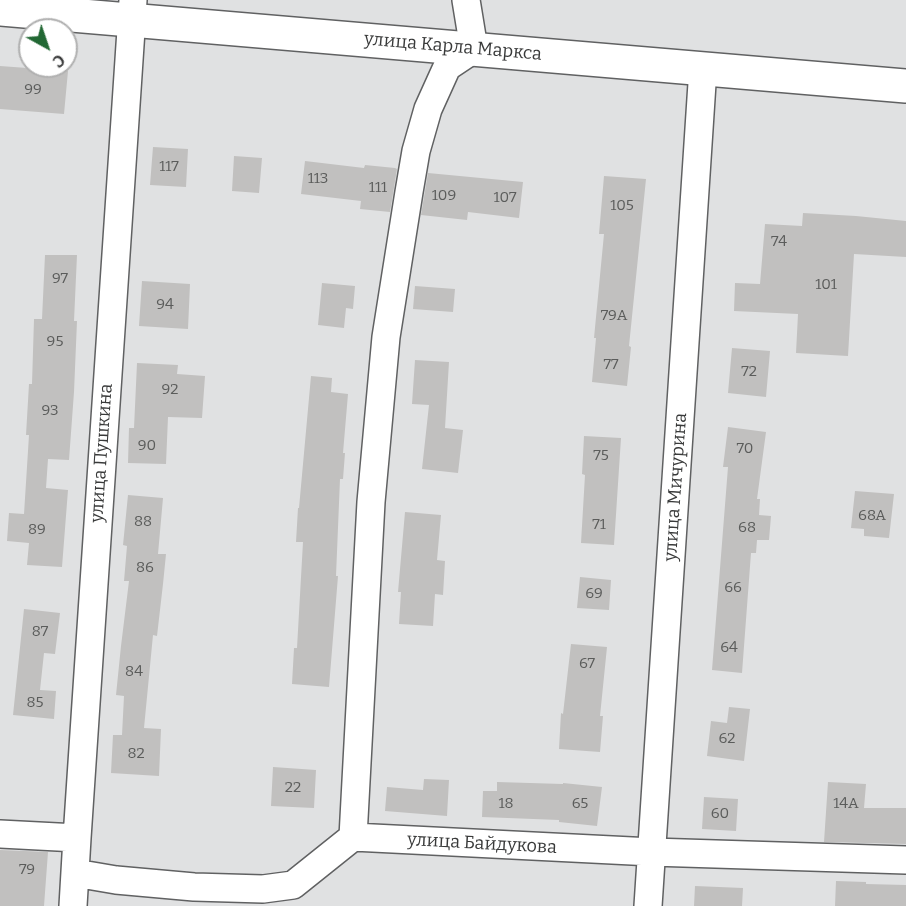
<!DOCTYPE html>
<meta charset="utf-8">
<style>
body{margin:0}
#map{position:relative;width:906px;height:906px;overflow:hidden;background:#e0e1e2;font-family:Bitter,serif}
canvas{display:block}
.north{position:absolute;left:18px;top:18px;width:60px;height:60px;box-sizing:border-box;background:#fff;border:2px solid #b0b0b0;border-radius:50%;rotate:140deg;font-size:16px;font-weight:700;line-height:24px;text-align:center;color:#393a3a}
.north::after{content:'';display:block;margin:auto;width:21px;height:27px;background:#226834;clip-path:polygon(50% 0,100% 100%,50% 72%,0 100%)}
</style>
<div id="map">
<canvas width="906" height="906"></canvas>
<div class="north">С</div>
</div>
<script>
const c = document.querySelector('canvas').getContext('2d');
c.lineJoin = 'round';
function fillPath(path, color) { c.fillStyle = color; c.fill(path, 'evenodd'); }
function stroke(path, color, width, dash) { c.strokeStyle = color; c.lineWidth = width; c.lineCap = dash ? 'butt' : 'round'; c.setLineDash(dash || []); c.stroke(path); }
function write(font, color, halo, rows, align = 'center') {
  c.font = font + ' Bitter,serif'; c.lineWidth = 6; c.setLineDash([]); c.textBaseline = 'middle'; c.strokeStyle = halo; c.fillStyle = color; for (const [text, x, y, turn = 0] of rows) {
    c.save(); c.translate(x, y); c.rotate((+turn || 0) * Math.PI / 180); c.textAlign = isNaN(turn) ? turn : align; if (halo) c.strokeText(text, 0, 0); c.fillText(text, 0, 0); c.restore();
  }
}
fillPath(new Path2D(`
 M 0,66 L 68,71 L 64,114 L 0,109 Z
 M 153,147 L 188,149 L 186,187 L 150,185 Z
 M 234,156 L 262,158 L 259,193 L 232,191 Z
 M 305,161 L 364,168 L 365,165 L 395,168 L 397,169 L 390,212 L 360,209 L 361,201 L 301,194 Z
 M 428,173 L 523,182 L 519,218 L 468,212 L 467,220 L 421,215 Z
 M 604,176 L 646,179 L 629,346 L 631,347 L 627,386 L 592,382 L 596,338 L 594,338 L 604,234 L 599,234 Z
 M 803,213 L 856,216 L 906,221 L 906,257 L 854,254 L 848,356 L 796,353 L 798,314 L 734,311 L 735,283 L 760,284 L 765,224 L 802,226 Z
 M 45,255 L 77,255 L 74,321 L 77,321 L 74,392 L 69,460 L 48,459 L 46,488 L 68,490 L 62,567 L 27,565 L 29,543 L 7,541 L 9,513 L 24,514 L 29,435 L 26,435 L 29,384 L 32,384 L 34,319 L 42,319 Z
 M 142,281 L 190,284 L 188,329 L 139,326 Z
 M 322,283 L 355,286 L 353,309 L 346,308 L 344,328 L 318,325 Z
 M 415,286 L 455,289 L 453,312 L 413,309 Z
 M 732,348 L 770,351 L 766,397 L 728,393 Z
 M 415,360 L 449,362 L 445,428 L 463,430 L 458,473 L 422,469 L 429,405 L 412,404 Z
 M 137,363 L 178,365 L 177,374 L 205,376 L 202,418 L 168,417 L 166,464 L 128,463 L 129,428 L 134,428 Z
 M 311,376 L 332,378 L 331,392 L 348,394 L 343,453 L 345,453 L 343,479 L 340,479 L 336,576 L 338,576 L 329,687 L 292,684 L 294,648 L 297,648 L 303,542 L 296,542 L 298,508 L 299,508 Z
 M 728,427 L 766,432 L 757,499 L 760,499 L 759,515 L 771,516 L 769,540 L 757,540 L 756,553 L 751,553 L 742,673 L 712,670 L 728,467 L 723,467 Z
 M 584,436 L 621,438 L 614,545 L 581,543 L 585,475 L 582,474 Z
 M 855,491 L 894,494 L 889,538 L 864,536 L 864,529 L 851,528 Z
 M 128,495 L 163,498 L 158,554 L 166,554 L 163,584 L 157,636 L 153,635 L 144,728 L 161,729 L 159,776 L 111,773 L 113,735 L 122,735 L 124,696 L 116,695 L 121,646 L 129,581 L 124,581 L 127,546 L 123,545 Z
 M 405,512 L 441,515 L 437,560 L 445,561 L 443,595 L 435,594 L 433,626 L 399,624 L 401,592 L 398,592 Z
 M 580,577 L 611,580 L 609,610 L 577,608 Z
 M 24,609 L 60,613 L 55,654 L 44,653 L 40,690 L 56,691 L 54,719 L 13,715 Z
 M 571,644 L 607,647 L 600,716 L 603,716 L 600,752 L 559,749 L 561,713 L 563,714 Z
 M 729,707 L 750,709 L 744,761 L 707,756 L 711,721 L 727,723 Z
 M 273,767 L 316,770 L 314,808 L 271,806 Z
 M 424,779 L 449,780 L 447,816 L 385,811 L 387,787 L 423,790 Z
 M 497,782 L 563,784 L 563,783 L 602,787 L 597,826 L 559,822 L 559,820 L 482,817 L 483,791 L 497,791 Z
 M 828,782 L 866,784 L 864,808 L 906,808 L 906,844 L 824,842 Z
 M 704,797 L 738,799 L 736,831 L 702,829 Z
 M 0,850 L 48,852 L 44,906 L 0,906 Z
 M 836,881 L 866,882 L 866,884 L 906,885 L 906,906 L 835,906 Z
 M 695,886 L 743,888 L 742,906 L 694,906 Z`), '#c1c0bf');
const minor = new Path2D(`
 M 0,834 L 77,838
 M 353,837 L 371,502 L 386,337 L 409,192 L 416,151 L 428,109 L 447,67 L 474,49 L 466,0
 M 75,873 L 116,880 L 194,887 L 263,889 L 293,885 L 353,837 L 652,852 L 906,860
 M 73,906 L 77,838 L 133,0
 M 648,906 L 703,68`);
const major = new Path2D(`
 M 0,9 L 906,86`);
stroke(minor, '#606162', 30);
stroke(major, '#606162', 36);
stroke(minor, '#fff', 27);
stroke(major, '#fff', 33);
write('15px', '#5b5c5b', null, [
 ["99",33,90],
 ["117",169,167],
 ["113",318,179],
 ["111",378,188],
 ["109",444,196],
 ["107",505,198],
 ["105",622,206],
 ["74",779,242],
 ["97",60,279],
 ["101",826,285],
 ["94",165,305],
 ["79А",614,316],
 ["95",55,342],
 ["77",611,365],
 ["72",749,372],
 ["92",170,390],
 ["93",50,411],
 ["90",147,446],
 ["70",745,449],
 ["75",601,456],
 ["68А",872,516],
 ["88",143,522],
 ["71",599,525],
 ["68",747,528],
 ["89",37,530],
 ["86",145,568],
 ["66",733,588],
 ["69",594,594],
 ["87",40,632],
 ["64",729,648],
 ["67",587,664],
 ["84",134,672],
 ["85",35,703],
 ["62",727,739],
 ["82",136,754],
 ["22",293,788],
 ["18",506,804],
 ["65",580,804],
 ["14А",846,804],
 ["60",720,814],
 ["79",27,870]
]);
write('18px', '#393a3a', '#fff', [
 ["улица Карла Маркса",453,47,5],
 ["улица Пушкина",102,453,-86],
 ["улица Мичурина",676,487,-86],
 ["улица Байдукова",482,844,3]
]);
</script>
